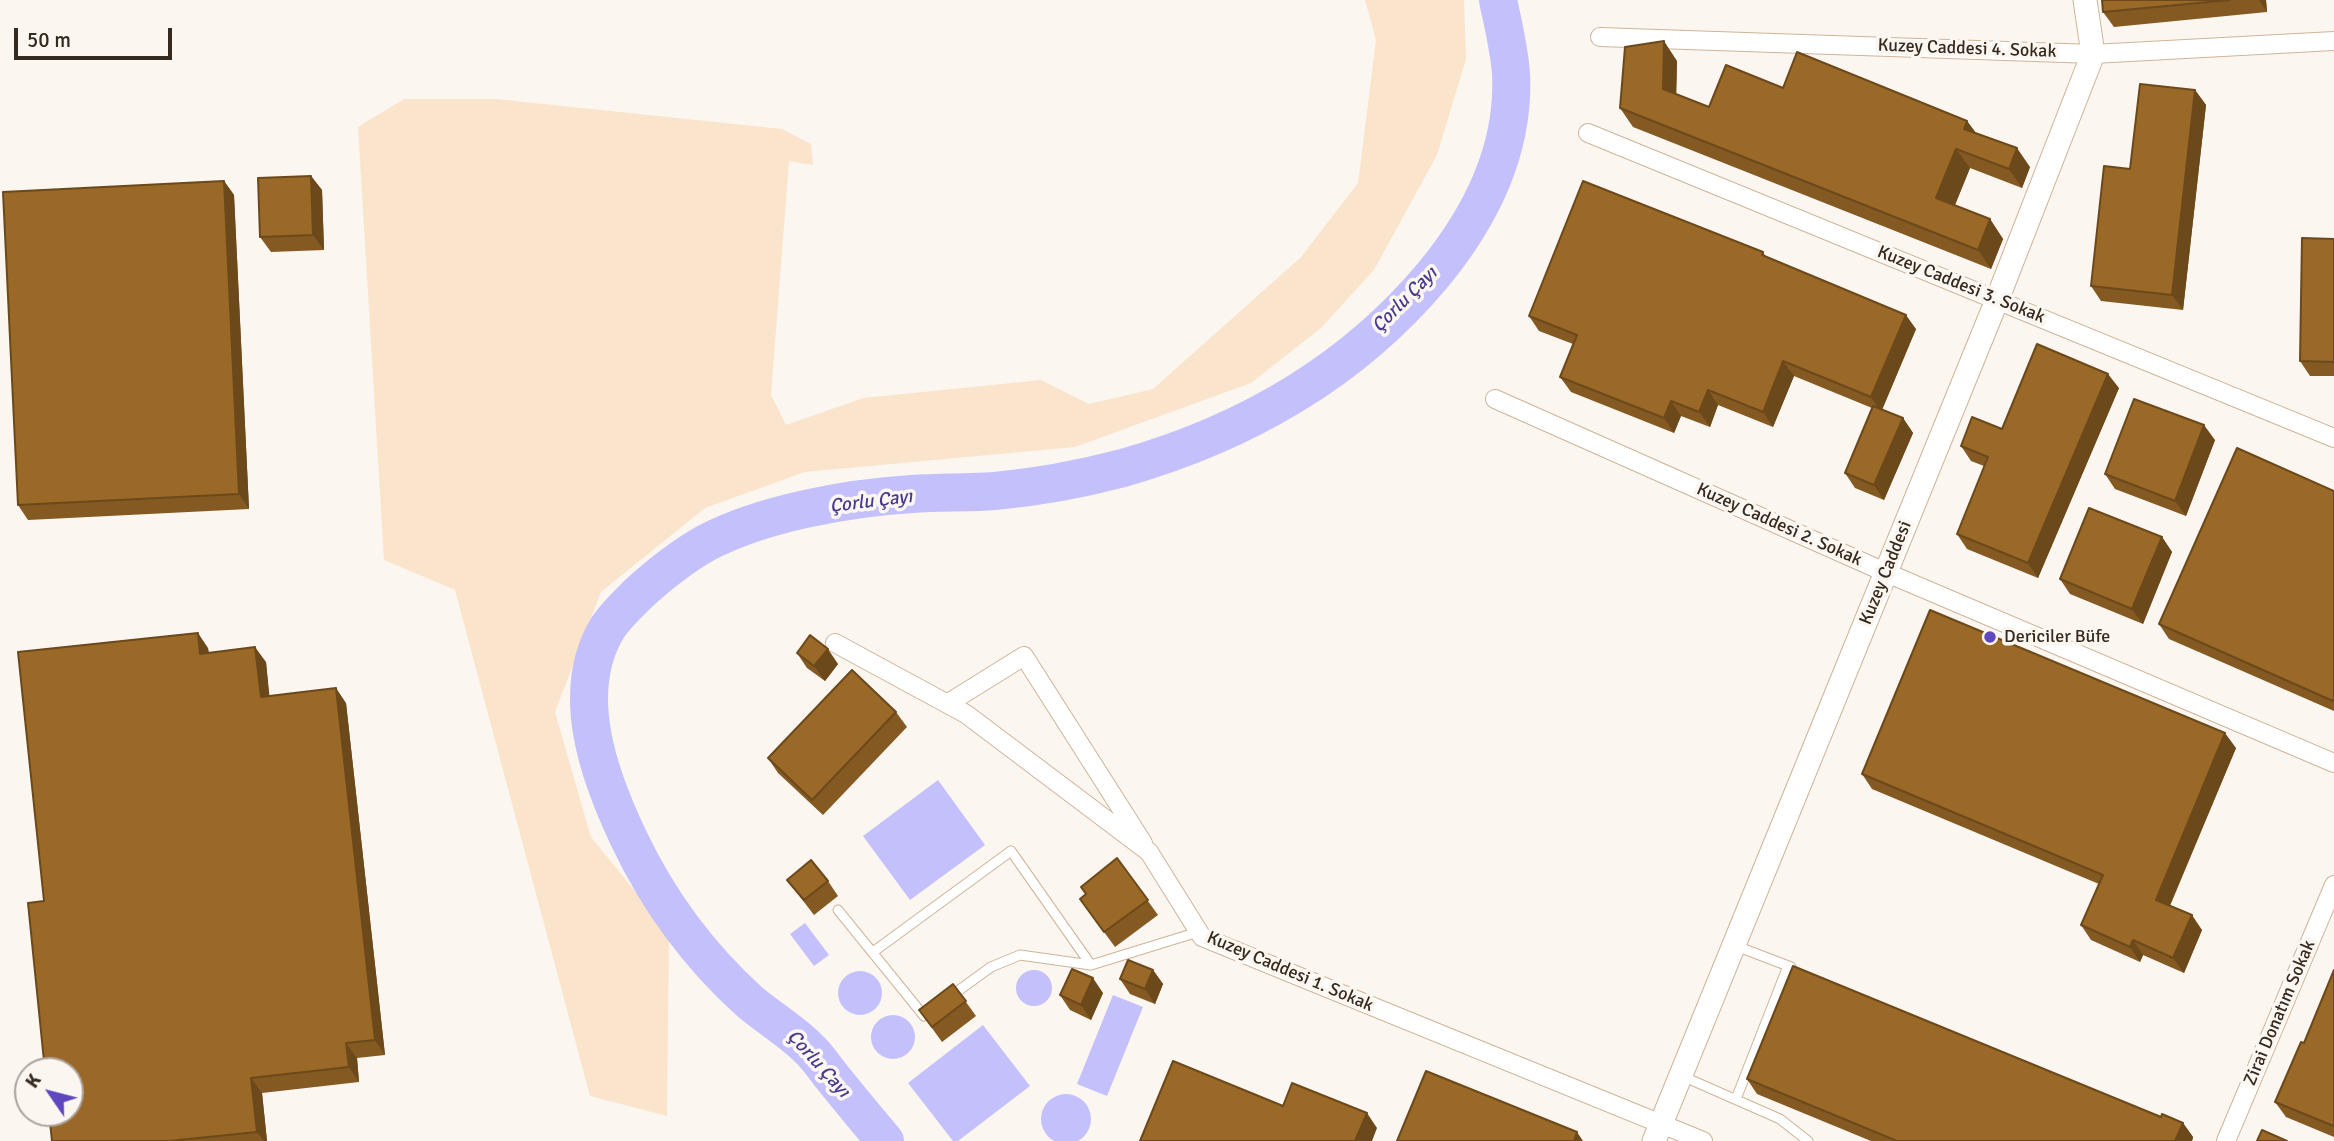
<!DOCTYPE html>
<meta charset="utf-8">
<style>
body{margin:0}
#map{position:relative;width:2334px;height:1141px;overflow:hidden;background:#fcf6f1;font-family:Signika,sans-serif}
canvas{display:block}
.north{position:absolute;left:14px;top:1057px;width:70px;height:70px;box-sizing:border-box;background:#fcf6f1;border:2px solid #aca49d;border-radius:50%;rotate:305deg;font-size:19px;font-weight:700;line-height:28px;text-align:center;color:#342a1f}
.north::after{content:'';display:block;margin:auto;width:24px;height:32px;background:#5e47bf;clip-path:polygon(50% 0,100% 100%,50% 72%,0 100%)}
.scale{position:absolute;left:14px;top:28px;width:158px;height:32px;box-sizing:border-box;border:4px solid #342a1f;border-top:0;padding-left:9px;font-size:21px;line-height:24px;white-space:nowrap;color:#342a1f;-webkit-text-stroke:5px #fcf6f1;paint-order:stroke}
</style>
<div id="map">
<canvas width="2334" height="1141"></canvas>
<div class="north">K</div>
<div class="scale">50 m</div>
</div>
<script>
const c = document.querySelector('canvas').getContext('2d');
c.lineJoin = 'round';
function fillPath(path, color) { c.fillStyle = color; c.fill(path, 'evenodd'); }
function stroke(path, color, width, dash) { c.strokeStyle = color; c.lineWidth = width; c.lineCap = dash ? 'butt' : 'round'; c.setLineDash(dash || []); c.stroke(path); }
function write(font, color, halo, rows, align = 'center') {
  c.font = font + ' Signika,sans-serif'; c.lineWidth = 7; c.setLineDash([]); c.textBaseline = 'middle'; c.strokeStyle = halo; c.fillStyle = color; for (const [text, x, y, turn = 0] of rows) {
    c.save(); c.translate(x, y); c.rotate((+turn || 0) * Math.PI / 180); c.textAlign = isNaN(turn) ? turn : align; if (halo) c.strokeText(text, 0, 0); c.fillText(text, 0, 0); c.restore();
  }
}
fillPath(new Path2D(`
 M 1365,0 L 1464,0 L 1466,59 L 1437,155 L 1374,270 L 1321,328 L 1251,383 L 1075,447 L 805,472 L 705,508 L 601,592 L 555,712 L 591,837 L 669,933 L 667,1116 L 590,1096 L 455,590 L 384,560 L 358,127 L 404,99 L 496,99 L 782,129 L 811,144 L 813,165 L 789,161 L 771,395 L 786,425 L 863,398 L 1041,380 L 1089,404 L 1153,389 L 1301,257 L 1358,183 L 1376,40 Z`), '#fbe4cc');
fillPath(new Path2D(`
 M 938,780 L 985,845 L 910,900 L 863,836 Z
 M 805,923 L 829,955 L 814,966 L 790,934 Z
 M1016 988a18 18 0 1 1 36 0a18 18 0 1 1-36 0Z
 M838 993a22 22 0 1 1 44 0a22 22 0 1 1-44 0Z
 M 1113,995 L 1143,1007 L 1107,1096 L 1077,1084 Z
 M871 1037a22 22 0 1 1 44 0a22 22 0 1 1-44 0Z
 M 983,1025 L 1030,1086 L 958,1141 L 953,1141 L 908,1083 Z
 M1041 1119a25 25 0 1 1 50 0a25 25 0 1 1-50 0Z`), '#c3c0fb');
stroke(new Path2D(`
 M 885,1141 C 867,1120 849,1098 832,1077 C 824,1067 817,1056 808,1048 C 791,1031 769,1018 750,1002 C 700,957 658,900 629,839 C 599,776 568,692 608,627 C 617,614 628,604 639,593 C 660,574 681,557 706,543 C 763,513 848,498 912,494 C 940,492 967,493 995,491 C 1038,487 1081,479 1123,468 C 1243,434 1352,372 1433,275 C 1480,218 1515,149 1511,73 C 1509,48 1503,24 1498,0`), '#c3c0fb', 38);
const service = new Path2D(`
 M 838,910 L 924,1016 L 926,1015
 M 1736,946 L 1791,967
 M 873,952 L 1011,851 L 1091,965
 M 951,996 L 991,967 L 1020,955 L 1091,965 L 1198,932
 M 1682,1076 L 1780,1119 L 1808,1141
 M 1736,1099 L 1788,966`);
const minor = new Path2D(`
 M 1600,37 L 2093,54 L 2334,41
 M 1588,133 L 2334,438
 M 1495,399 L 1887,573 L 2334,763
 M 835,643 L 966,714 L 1149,852 L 1202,937 L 1703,1141
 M 947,704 L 1024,656 L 1143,843
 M 2226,1141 L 2334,885`);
const tertiary = new Path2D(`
 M 1654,1141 L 1997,300 L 2093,54 L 2085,0`);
stroke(service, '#ceb498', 11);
stroke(minor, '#ceb498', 20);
stroke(tertiary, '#ceb498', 25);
stroke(service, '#fff', 9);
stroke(minor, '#fff', 18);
stroke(tertiary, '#fff', 23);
fillPath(new Path2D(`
 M 2102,0 L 2266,0 L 2267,12 L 2114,27 L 2103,12 Z
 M 1677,61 L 1676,94 L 1709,107 L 1783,88 L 1967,121 L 1976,133 L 2030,167 L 2022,188 L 1970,168 L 1955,205 L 1990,219 L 2003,239 L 1991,269 L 1633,127 L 1620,108 Z
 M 2195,90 L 2206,105 L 2183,310 L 2101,301 L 2091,286 Z
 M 311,176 L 322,190 L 324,250 L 271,252 L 260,237 Z
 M 224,181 L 234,195 L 249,509 L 28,520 L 18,505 Z
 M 2334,239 L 2334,376 L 2310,376 L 2300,361 Z
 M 1763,252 L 1766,257 L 1916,329 L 1882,410 L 1903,418 L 1913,433 L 1884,500 L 1855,488 L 1845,473 L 1872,408 L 1794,376 L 1773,427 L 1718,405 L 1710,427 L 1681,416 L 1674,433 L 1571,392 L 1560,377 L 1573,344 L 1539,331 L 1529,316 Z
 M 2119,388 L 2038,578 L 1967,549 L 1957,534 L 1984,466 L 1971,461 L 1961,446 L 2002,429 Z
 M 2215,440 L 2186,516 L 2115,489 L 2105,474 Z
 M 2334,491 L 2334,711 L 2169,639 L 2159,624 Z
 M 2162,537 L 2172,552 L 2143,624 L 2070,594 L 2060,579 Z
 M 208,648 L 209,653 L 266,662 L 269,696 L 346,703 L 385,1055 L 357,1058 L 359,1082 L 262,1093 L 267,1141 L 52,1141 L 44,901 Z
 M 797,653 L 838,664 L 825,681 L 807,668 Z
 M 896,712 L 907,727 L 823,815 L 778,773 L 768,758 Z
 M 2236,748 L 2170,906 L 2202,930 L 2184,973 L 2143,955 L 2140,962 L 2091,940 L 2081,925 L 2099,884 L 1872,789 L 1862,774 Z
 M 1117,858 L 1158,915 L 1115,947 L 1080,899 L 1086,894 Z
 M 787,880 L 828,881 L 838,896 L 814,915 Z
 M 1153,970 L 1163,984 L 1155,1004 L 1130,994 L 1120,979 Z
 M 2334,970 L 2334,1137 L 2286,1117 L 2275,1102 L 2304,1043 Z
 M 953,984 L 976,1016 L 942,1042 L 919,1010 Z
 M 1103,993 L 1091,1020 L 1070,1010 L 1060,995 Z
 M 1747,1079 L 2161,1117 L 2183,1123 L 2193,1137 L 2192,1141 L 1871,1141 L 1757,1094 Z`), '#845922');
fillPath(new Path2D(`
 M 2259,0 L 2266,0 L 2267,12 Z
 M 1664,41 L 1677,61 L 1676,108 L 1663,89 Z
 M 2195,90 L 2206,105 L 2183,310 L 2172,295 Z
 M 1967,121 L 1981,140 L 1964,129 Z
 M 2017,148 L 2030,167 L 2022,188 L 2009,169 Z
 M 1956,149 L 1970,168 L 1950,217 L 1936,198 Z
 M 311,176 L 322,190 L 324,250 L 313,235 Z
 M 224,181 L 234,195 L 249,509 L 239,494 Z
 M 1990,219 L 2003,239 L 1991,269 L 1978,250 Z
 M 1906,315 L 1916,329 L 1881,412 L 1871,397 Z
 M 1783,361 L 1794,376 L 1773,427 L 1763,412 Z
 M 2108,374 L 2119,388 L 2038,578 L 2028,563 Z
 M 1708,390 L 1718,405 L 1710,427 L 1699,412 Z
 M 1671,401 L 1681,416 L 1674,433 L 1664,418 Z
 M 1903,418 L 1913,433 L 1884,500 L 1874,485 Z
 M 2204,425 L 2215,440 L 2186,516 L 2175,501 Z
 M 2162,537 L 2172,552 L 2143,624 L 2132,609 Z
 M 198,633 L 208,648 L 210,668 L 200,654 Z
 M 255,647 L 266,662 L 271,711 L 261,697 Z
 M 828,649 L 838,664 L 825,681 L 814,666 Z
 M 336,688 L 346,703 L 385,1055 L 375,1040 Z
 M 2225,733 L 2236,748 L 2166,914 L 2156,900 Z
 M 2192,915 L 2202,930 L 2184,973 L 2173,958 Z
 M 2133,940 L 2143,955 L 2140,962 L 2130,947 Z
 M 1153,970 L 1163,984 L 1155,1004 L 1145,989 Z
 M 1093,978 L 1103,993 L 1091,1020 L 1081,1005 Z
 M 346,1043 L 357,1058 L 359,1082 L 349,1067 Z
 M 251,1078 L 262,1093 L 267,1141 L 264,1141 L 257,1132 Z
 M 1367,1113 L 1377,1128 L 1372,1141 L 1355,1141 Z
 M 2183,1123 L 2193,1137 L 2192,1141 L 2175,1141 Z
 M 1577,1132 L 1583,1141 L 1574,1141 Z`), '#6c491b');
const building = new Path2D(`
 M 2102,0 L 2230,0 L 2103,12 Z
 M 1664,41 L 1663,89 L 1709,107 L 1726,65 L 1783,88 L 1797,52 L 1967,121 L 1964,129 L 2017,148 L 2009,169 L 1956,149 L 1936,198 L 1990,219 L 1978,250 L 1620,108 L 1625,47 Z
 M 2140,84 L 2195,90 L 2172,295 L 2091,286 L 2104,166 L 2130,169 Z
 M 311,176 L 313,235 L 260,237 L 258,178 Z
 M 224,181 L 239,494 L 18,505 L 3,192 Z
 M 1583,181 L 1763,252 L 1762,255 L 1906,315 L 1871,397 L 1783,361 L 1763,412 L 1708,390 L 1699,412 L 1671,401 L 1664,418 L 1560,377 L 1577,335 L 1529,316 Z
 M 2302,238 L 2334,239 L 2334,362 L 2300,361 Z
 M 2037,344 L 2108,374 L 2028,563 L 1957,534 L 1988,457 L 1961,446 L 1972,417 L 2002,429 Z
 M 2134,399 L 2204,425 L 2175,501 L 2105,474 Z
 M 1873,406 L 1903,418 L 1874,485 L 1845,473 Z
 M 2237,448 L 2334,491 L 2334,698 L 2333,701 L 2159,624 Z
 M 2089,508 L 2162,537 L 2132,609 L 2060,579 Z
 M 1930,610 L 2225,733 L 2156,900 L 2192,915 L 2173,958 L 2133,940 L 2130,947 L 2081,925 L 2103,875 L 1862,774 Z
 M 198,633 L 200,654 L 255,647 L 261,697 L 336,688 L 375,1040 L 346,1043 L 349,1067 L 251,1078 L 257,1132 L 169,1141 L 52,1141 L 49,1113 L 70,1113 L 70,1071 L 45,1071 L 28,903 L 44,901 L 18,652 Z
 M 810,635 L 828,649 L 814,666 L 797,653 Z
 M 852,670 L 896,712 L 812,800 L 768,758 Z
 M 1117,858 L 1148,900 L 1104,932 L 1080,899 L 1086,894 L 1081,887 Z
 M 811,860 L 828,881 L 804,900 L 787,880 Z
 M 1128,960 L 1153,970 L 1145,989 L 1120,979 Z
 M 1793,966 L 2161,1117 L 2162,1114 L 2183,1123 L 2175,1141 L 1897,1141 L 1747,1079 Z
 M 1072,969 L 1093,978 L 1081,1005 L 1060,995 Z
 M 2334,970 L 2334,1126 L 2275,1102 L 2301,1042 L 2304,1043 Z
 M 953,984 L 966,1001 L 932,1027 L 919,1010 Z
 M 1173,1061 L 1283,1106 L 1292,1083 L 1367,1113 L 1355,1141 L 1140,1141 Z
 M 1426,1071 L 1577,1132 L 1574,1141 L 1397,1141 Z
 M 2262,1130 L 2287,1141 L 2257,1141 Z`);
fillPath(building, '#9a6827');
stroke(building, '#6c491b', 2);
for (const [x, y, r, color] of [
 [1990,637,7,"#5e47bf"]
]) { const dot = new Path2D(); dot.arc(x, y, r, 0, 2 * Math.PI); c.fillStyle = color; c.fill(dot); stroke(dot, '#fcf6f1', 2.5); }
write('18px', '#342a1f', '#fcf6f1', [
 ["Kuzey Caddesi 4. Sokak",1967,49,2],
 ["Kuzey Caddesi 3. Sokak",1961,285,22],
 ["Kuzey Caddesi 2. Sokak",1779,525,24],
 ["Kuzey Caddesi",1886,573,-68],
 ["Kuzey Caddesi 1. Sokak",1290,972,23],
 ["Zirai Donatım Sokak",2280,1013,-67]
]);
write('18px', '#342a1f', '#fcf6f1', [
 ["Dericiler Büfe",2004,637]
], 'left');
write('italic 19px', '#483a8d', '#fcf6f1', [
 ["Çorlu Çayı",1405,300,-45],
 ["Çorlu Çayı",871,502,-7],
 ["Çorlu Çayı",818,1064,48]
]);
</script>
